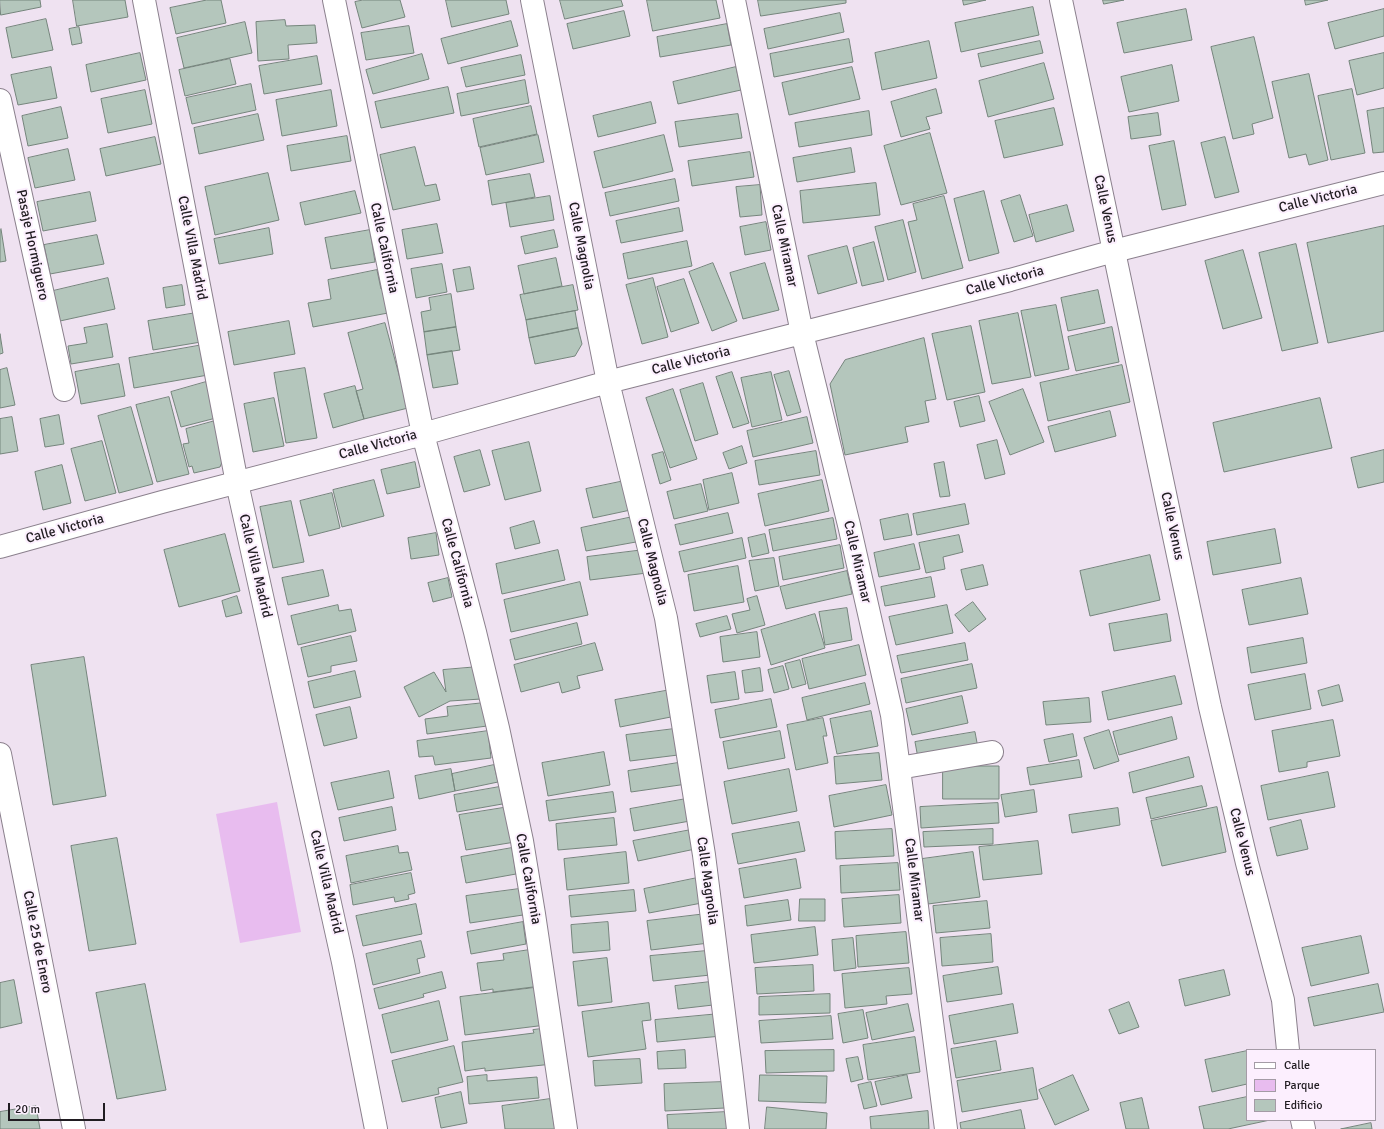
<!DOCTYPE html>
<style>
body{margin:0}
#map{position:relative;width:1384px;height:1129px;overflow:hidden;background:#efe2f1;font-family:Signika,sans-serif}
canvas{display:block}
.legend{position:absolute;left:1246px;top:1049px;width:130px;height:72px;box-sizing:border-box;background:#fceffe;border:1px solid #a49ba6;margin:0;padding:5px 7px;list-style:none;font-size:12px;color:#201c21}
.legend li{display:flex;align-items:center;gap:8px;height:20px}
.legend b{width:20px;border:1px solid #a49ba6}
.scale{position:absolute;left:8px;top:1103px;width:97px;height:18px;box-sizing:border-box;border:2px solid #201c21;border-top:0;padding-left:5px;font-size:12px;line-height:14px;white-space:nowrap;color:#201c21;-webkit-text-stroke:3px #fceffe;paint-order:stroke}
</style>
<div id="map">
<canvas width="1384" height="1129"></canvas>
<ul class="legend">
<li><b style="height:5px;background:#fff"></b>Calle</li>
<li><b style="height:11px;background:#e8bcef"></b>Parque</li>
<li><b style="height:11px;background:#b4c6bc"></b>Edificio</li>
</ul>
<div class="scale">20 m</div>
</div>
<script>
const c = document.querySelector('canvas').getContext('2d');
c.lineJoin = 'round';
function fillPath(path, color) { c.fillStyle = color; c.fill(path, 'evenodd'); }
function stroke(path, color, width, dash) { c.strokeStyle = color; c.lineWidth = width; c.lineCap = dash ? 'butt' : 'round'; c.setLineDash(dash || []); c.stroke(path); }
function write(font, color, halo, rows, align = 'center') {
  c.font = font + ' Signika,sans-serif'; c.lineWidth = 4; c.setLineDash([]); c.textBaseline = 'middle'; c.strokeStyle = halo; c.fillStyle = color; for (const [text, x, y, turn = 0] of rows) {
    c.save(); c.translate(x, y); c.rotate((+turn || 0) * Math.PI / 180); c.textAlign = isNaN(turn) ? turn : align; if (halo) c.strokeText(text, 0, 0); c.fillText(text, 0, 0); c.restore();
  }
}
fillPath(new Path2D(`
 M 277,802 L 301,932 L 240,943 L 216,814 Z`), '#e8bcef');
const building = new Path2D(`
 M 0,0 L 40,0 L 41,7 L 1,15 Z
 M 73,0 L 125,0 L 128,17 L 77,26 Z
 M 207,0 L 221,0 L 226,23 L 176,34 L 170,8 Z
 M 363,0 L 400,0 L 405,17 L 362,28 L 355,2 Z
 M 446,0 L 506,0 L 509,14 L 452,27 Z
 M 560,0 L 621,0 L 623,6 L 565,19 Z
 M 647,0 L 716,0 L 720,18 L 653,31 Z
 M 758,0 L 846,0 L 846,3 L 761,16 Z
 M 963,0 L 986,0 L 964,5 Z
 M 1103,0 L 1124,0 L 1104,4 Z
 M 1305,0 L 1328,0 L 1306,5 Z
 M 1033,7 L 1039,35 L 961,52 L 955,23 Z
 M 1186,9 L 1192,40 L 1124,53 L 1117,23 Z
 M 1384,9 L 1384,36 L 1335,49 L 1328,23 Z
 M 624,11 L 630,36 L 573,49 L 567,24 Z
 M 840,13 L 844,32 L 768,49 L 764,29 Z
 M 46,19 L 53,50 L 12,58 L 6,28 Z
 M 285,20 L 286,26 L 315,25 L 317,43 L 288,45 L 289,59 L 258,61 L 256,22 Z
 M 511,21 L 518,46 L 448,64 L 441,39 Z
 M 245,22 L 252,53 L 184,68 L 177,38 Z
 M 727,24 L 731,45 L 660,57 L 657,37 Z
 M 409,26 L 414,53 L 366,60 L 361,33 Z
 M 79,27 L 82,43 L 72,45 L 69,29 Z
 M 1254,37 L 1273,118 L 1252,124 L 1254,134 L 1233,139 L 1211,47 Z
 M 849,39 L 853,62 L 774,77 L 770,54 Z
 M 929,41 L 937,78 L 882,90 L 875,53 Z
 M 1040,41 L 1043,53 L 981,67 L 978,54 Z
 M 140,53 L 146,80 L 91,92 L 86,65 Z
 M 1384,53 L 1384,88 L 1357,95 L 1349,61 Z
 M 422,54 L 429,79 L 373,94 L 366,70 Z
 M 521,55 L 525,75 L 466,87 L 461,68 Z
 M 317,56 L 322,84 L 264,94 L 259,66 Z
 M 230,59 L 236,84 L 185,96 L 179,70 Z
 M 1044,63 L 1054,99 L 988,117 L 979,81 Z
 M 1172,65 L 1179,101 L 1129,112 L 1121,77 Z
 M 51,67 L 57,98 L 18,105 L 11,75 Z
 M 736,67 L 741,90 L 678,104 L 673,82 Z
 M 852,67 L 860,99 L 789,115 L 782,83 Z
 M 1309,74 L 1328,160 L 1309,165 L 1306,154 L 1289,158 L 1272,82 Z
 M 525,80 L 529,103 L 461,116 L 457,94 Z
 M 251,84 L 256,110 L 192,124 L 186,98 Z
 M 448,87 L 454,113 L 381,128 L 375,102 Z
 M 936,89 L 942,113 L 926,117 L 930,129 L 901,137 L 891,102 Z
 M 1352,89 L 1365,153 L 1331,160 L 1318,96 Z
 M 145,90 L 152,124 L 108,133 L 101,99 Z
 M 331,90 L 337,126 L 282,136 L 276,100 Z
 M 651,102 L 656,123 L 598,137 L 593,116 Z
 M 531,106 L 537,134 L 479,147 L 473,119 Z
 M 61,107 L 68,138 L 28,146 L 22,116 Z
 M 1054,108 L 1063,145 L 1004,158 L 995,121 Z
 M 1384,108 L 1384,152 L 1373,153 L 1367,111 Z
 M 869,111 L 872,135 L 799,147 L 795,123 Z
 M 1158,113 L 1161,135 L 1131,139 L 1128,117 Z
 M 258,114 L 264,140 L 199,154 L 194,128 Z
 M 738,114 L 742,138 L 679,147 L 675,122 Z
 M 930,133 L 947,193 L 901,205 L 884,146 Z
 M 538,135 L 544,162 L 486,175 L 480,148 Z
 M 664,135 L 673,171 L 603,188 L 594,152 Z
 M 347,136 L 351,161 L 291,171 L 287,146 Z
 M 155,137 L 161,164 L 106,176 L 100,149 Z
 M 1225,137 L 1239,192 L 1215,198 L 1201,143 Z
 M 1174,141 L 1186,205 L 1162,210 L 1149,146 Z
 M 415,147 L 425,186 L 436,184 L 440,200 L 393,210 L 380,155 Z
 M 851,148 L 855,172 L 797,182 L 793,158 Z
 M 68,149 L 75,180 L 35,188 L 28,158 Z
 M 750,152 L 754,177 L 692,186 L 688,161 Z
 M 268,173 L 279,220 L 215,235 L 205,187 Z
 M 530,174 L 535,197 L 492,205 L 488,181 Z
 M 675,179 L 679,201 L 610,216 L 605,193 Z
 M 876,183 L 880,215 L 803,223 L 800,191 Z
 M 760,185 L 762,215 L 740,217 L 736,187 Z
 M 355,191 L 361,213 L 305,225 L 300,203 Z
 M 984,191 L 999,253 L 969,261 L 954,199 Z
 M 90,192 L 96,221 L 43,231 L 37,202 Z
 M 1020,195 L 1033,236 L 1014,242 L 1001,201 Z
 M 550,196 L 554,220 L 510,227 L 506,203 Z
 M 944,196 L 963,268 L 922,279 L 908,222 L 917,220 L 913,204 Z
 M 1067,205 L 1074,231 L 1036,242 L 1029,215 Z
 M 679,208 L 683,231 L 621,243 L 616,221 Z
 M 903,220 L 916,272 L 888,280 L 875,227 Z
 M 766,222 L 771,250 L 745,255 L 740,227 Z
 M 437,224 L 443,253 L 407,259 L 402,230 Z
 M 1384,226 L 1384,331 L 1328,343 L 1307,243 Z
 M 269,228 L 273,254 L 219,264 L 214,239 Z
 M 1,229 L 6,261 L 0,262 L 0,230 Z
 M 370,230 L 375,262 L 331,269 L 325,238 Z
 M 554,230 L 558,247 L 525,254 L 521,237 Z
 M 97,235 L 104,264 L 50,274 L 44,245 Z
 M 687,241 L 692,266 L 628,279 L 623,254 Z
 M 874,242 L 884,281 L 862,286 L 853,248 Z
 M 1296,244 L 1318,343 L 1282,351 L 1259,253 Z
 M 847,246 L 857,283 L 818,294 L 808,256 Z
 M 1243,250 L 1262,318 L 1223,329 L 1205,261 Z
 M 556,258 L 562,286 L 524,294 L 518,266 Z
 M 713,263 L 737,321 L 712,331 L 689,272 Z
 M 765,263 L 779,310 L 743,319 L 730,273 Z
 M 442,264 L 447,292 L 416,298 L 411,269 Z
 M 470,267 L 474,289 L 457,292 L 453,270 Z
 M 377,270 L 381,289 L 383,289 L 388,313 L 313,327 L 308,303 L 331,299 L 328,280 Z
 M 108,278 L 115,309 L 60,321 L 53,291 Z
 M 653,278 L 668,337 L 642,344 L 626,285 Z
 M 684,279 L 699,323 L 671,332 L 657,287 Z
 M 182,285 L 185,305 L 166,308 L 163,288 Z
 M 573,285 L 578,310 L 526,320 L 520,295 Z
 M 1098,290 L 1105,323 L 1068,331 L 1061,298 Z
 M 451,294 L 456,327 L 424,332 L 421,312 L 431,310 L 429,298 Z
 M 1056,305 L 1069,369 L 1035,376 L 1021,311 Z
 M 575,311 L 578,328 L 529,338 L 526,320 Z
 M 196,313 L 201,342 L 153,350 L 148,321 Z
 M 1018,313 L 1031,377 L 992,384 L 979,321 Z
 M 289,321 L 295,354 L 234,365 L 228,332 Z
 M 385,323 L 408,408 L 364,419 L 356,391 L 363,389 L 348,333 Z
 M 107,324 L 113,357 L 71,364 L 68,346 L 87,343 L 84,328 Z
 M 971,326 L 985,392 L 947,400 L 932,334 Z
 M 456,327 L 460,350 L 427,355 L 424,332 Z
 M 1112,327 L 1119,362 L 1076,371 L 1068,337 Z
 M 578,328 L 582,344 L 575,356 L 535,364 L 529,338 Z
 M 0,334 L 3,353 L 0,354 Z
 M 924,338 L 936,399 L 925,401 L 929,422 L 905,427 L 908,442 L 845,455 L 830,384 L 845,360 Z
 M 203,345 L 208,375 L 134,388 L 129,358 Z
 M 452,351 L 458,384 L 433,388 L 427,355 Z
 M 119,364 L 125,396 L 81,404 L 75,372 Z
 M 1122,365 L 1130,402 L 1048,421 L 1040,383 Z
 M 7,368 L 15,405 L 0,408 L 0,370 Z
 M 305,368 L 317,438 L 286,443 L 274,373 Z
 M 789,371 L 801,412 L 787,416 L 774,375 Z
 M 732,372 L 749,423 L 733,428 L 716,377 Z
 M 771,372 L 782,420 L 752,427 L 741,378 Z
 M 206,382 L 216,418 L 181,427 L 171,392 Z
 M 703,383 L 718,434 L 695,441 L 680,390 Z
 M 355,386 L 364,419 L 333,428 L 324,394 Z
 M 673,389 L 697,459 L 670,468 L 646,398 Z
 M 1023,389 L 1044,442 L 1010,455 L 989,402 Z
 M 979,396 L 985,421 L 960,427 L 954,402 Z
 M 169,397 L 189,474 L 157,482 L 136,405 Z
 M 274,398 L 284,446 L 253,452 L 244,404 Z
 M 1320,398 L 1332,448 L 1224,472 L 1213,423 Z
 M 131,407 L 153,484 L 119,493 L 98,416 Z
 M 1110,411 L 1116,436 L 1055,452 L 1048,427 Z
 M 59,415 L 64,444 L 45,447 L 40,419 Z
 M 12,417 L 18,451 L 0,454 L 0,419 Z
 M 807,417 L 813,443 L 753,457 L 747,431 Z
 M 215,421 L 224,457 L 220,467 L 194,473 L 192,466 L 189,467 L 183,444 L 189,443 L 186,429 Z
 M 997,440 L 1005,474 L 985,479 L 977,445 Z
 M 102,441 L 116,493 L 85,501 L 71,449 Z
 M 529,442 L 541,491 L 505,500 L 492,451 Z
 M 742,446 L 747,463 L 729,469 L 723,453 Z
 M 480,450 L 490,485 L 464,492 L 454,457 Z
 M 1384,450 L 1384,482 L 1358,488 L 1351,458 Z
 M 816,451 L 820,475 L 759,485 L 755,461 Z
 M 663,452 L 671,480 L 660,484 L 652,455 Z
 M 415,462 L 420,487 L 387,494 L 381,470 Z
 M 944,462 L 950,496 L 940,497 L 934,464 Z
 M 62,465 L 71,503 L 43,510 L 35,472 Z
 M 732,473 L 739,503 L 709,510 L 703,480 Z
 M 634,479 L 640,508 L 593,518 L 586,489 Z
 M 374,480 L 384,516 L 342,527 L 333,490 Z
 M 822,480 L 829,511 L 765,526 L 758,494 Z
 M 701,484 L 708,511 L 674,519 L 667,492 Z
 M 332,493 L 340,528 L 309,536 L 300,501 Z
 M 291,501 L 304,562 L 273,568 L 260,507 Z
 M 965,504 L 969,524 L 917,535 L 913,514 Z
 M 728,513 L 733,533 L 680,545 L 675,525 Z
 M 908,514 L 912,535 L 884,540 L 880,520 Z
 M 642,515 L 647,540 L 586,551 L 581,528 Z
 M 833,518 L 837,539 L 773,551 L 769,530 Z
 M 534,521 L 540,543 L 515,549 L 510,528 Z
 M 1275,529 L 1281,563 L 1213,575 L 1207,542 Z
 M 436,533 L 439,555 L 411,559 L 408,538 Z
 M 225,534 L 240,591 L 179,607 L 164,550 Z
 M 765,534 L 769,553 L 752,557 L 748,538 Z
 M 959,535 L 963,552 L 943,557 L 945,569 L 926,573 L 919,543 Z
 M 742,538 L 746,558 L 684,572 L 679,552 Z
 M 914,544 L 920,569 L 879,577 L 874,553 Z
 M 840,545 L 844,568 L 783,580 L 779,557 Z
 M 558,550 L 565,580 L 502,594 L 496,564 Z
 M 644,550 L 647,573 L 590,580 L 587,557 Z
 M 1150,555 L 1160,600 L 1090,616 L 1080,571 Z
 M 774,558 L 779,586 L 755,591 L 749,561 Z
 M 983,565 L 988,585 L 966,590 L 961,570 Z
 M 738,566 L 744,602 L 694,611 L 688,575 Z
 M 323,570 L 329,596 L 288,605 L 282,578 Z
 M 847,571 L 852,594 L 786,609 L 780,587 Z
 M 931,577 L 935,597 L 885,606 L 881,587 Z
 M 448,578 L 452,597 L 433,602 L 428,583 Z
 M 1301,578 L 1308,614 L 1249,625 L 1242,590 Z
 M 580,582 L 588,615 L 511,632 L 504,600 Z
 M 237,596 L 242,613 L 226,617 L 222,601 Z
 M 757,596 L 765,625 L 737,633 L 732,614 L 750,610 L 747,599 Z
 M 973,602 L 986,619 L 969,632 L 955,615 Z
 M 338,605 L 339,611 L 351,609 L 356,631 L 298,645 L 291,616 Z
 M 947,605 L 953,633 L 896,645 L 889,617 Z
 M 847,608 L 852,640 L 825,645 L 819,612 Z
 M 815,614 L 825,648 L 771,665 L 761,630 Z
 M 1167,614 L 1171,641 L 1114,651 L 1109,624 Z
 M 727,616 L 731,629 L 700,637 L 696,624 Z
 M 577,623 L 582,644 L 515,660 L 510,640 Z
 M 757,632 L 760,657 L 723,662 L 720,637 Z
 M 351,636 L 357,661 L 331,666 L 331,672 L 308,677 L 301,648 Z
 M 1303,638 L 1307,663 L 1251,673 L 1247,648 Z
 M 595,643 L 603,670 L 577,676 L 580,688 L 562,693 L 559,682 L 521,692 L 514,665 Z
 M 965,643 L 968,660 L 901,673 L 897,656 Z
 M 859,645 L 866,675 L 809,689 L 802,659 Z
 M 84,657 L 106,796 L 53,805 L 31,665 Z
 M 800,660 L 806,684 L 792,688 L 785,664 Z
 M 972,664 L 977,688 L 906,703 L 901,679 Z
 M 783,666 L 789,689 L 774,693 L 768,670 Z
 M 478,667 L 481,699 L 450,701 L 419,717 L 404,687 L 434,672 L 446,692 L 443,670 Z
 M 760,668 L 763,691 L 745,693 L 742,671 Z
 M 355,671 L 361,697 L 314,708 L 308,682 Z
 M 735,672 L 739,699 L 711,703 L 707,676 Z
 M 1305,674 L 1311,709 L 1255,720 L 1248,685 Z
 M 1175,676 L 1182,704 L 1108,720 L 1102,692 Z
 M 865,683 L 870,704 L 807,720 L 802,698 Z
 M 1339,685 L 1343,701 L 1322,706 L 1318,691 Z
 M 676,689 L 681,715 L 620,727 L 615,700 Z
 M 962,696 L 968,723 L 912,735 L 906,709 Z
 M 1089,698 L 1091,722 L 1046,725 L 1043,702 Z
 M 771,699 L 777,727 L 720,738 L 715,710 Z
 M 484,703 L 487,726 L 427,734 L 425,719 L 448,716 L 447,707 Z
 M 350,707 L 357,738 L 324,746 L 316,715 Z
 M 871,711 L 878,746 L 837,754 L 830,719 Z
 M 1172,717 L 1177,739 L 1119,755 L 1113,732 Z
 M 823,718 L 827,736 L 823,736 L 828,763 L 796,770 L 787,725 Z
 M 1333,720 L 1340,756 L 1307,762 L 1307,767 L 1279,772 L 1272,731 Z
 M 682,728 L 686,754 L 630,761 L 626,735 Z
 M 1109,730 L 1119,761 L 1094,769 L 1084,738 Z
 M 488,731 L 491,758 L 435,765 L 433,756 L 419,757 L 417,741 Z
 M 780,731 L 785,758 L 728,769 L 723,742 Z
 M 975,732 L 978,748 L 918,758 L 915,742 Z
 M 1073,734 L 1077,756 L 1049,762 L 1044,740 Z
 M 604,752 L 610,785 L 548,796 L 542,763 Z
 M 879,753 L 882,780 L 836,784 L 834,757 Z
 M 1189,757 L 1194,777 L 1133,793 L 1129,773 Z
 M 1079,760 L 1082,777 L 1030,785 L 1027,768 Z
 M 684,762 L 687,784 L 631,792 L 628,771 Z
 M 494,765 L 498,782 L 455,791 L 452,774 Z
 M 943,766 L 999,766 L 999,799 L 943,799 Z
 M 451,769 L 455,791 L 419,799 L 415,776 Z
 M 789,769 L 797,811 L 732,824 L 724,782 Z
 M 389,771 L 394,798 L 338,810 L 331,783 Z
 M 1328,772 L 1335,807 L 1268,820 L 1261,786 Z
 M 886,785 L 892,815 L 834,827 L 829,796 Z
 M 505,786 L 508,803 L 457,812 L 454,795 Z
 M 1202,786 L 1207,806 L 1151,819 L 1146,798 Z
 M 1034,790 L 1037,812 L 1005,817 L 1001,795 Z
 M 613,792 L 616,812 L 549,821 L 546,801 Z
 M 686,799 L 690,821 L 634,831 L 630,809 Z
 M 998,803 L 999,823 L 921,828 L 920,807 Z
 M 392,807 L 396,830 L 344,841 L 339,818 Z
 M 509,807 L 515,842 L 466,850 L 459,815 Z
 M 1217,807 L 1226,852 L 1162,866 L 1151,821 Z
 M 1118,808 L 1120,825 L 1072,833 L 1069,815 Z
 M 614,818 L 617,845 L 558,850 L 556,824 Z
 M 1301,820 L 1308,849 L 1277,856 L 1270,828 Z
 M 799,822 L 805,851 L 738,864 L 732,834 Z
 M 696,829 L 700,848 L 638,861 L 633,841 Z
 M 892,829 L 894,856 L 836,859 L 835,832 Z
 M 993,829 L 993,844 L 924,847 L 923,832 Z
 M 117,838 L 136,944 L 89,951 L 71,846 Z
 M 1038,841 L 1042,874 L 983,880 L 979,847 Z
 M 398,846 L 399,853 L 408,852 L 412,870 L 351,883 L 346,856 Z
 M 512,848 L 516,874 L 466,883 L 461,857 Z
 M 626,852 L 629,883 L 567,890 L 564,859 Z
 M 973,852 L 980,897 L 928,904 L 922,859 Z
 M 796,859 L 801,888 L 744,898 L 739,869 Z
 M 898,863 L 900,890 L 841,893 L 840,866 Z
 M 411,873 L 415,893 L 408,895 L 409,899 L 395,902 L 394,897 L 353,905 L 350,885 Z
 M 702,877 L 707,902 L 649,913 L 644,889 Z
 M 519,889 L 523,915 L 470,923 L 466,896 Z
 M 634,890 L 636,911 L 571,917 L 569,896 Z
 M 899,895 L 901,923 L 844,927 L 842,899 Z
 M 800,899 L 825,899 L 825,921 L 799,921 Z
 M 788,900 L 791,920 L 747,926 L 745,906 Z
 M 987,901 L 990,928 L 936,933 L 933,906 Z
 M 416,904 L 422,934 L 363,946 L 356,916 Z
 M 706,914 L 709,943 L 651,950 L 647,921 Z
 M 523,922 L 526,944 L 471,954 L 467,932 Z
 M 608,922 L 610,950 L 573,953 L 571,925 Z
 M 815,927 L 818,955 L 754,963 L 751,935 Z
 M 906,932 L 909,963 L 858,967 L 856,936 Z
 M 991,934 L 993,962 L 942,966 L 940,938 Z
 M 1361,936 L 1369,973 L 1311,986 L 1302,948 Z
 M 853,938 L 856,968 L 834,971 L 832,940 Z
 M 421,941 L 425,957 L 417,959 L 420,973 L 373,985 L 366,954 Z
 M 536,949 L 541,986 L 493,992 L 493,989 L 481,991 L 477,963 L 504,960 L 503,954 Z
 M 718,950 L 720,974 L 653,981 L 650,956 Z
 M 607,958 L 612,1002 L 578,1006 L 573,962 Z
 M 813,965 L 814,991 L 757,994 L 755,968 Z
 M 998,967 L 1002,994 L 947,1002 L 943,976 Z
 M 909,968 L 912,994 L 886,996 L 887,1004 L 845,1008 L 842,974 Z
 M 1224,970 L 1230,995 L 1185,1006 L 1179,980 Z
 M 442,972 L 446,988 L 423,994 L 424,997 L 379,1009 L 374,989 Z
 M 14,980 L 22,1023 L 0,1028 L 0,983 Z
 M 719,981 L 722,1004 L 678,1009 L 675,986 Z
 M 145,984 L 166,1090 L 117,1099 L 96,993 Z
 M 1378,984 L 1384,1012 L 1314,1026 L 1308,998 Z
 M 542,987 L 546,1025 L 465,1035 L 460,997 Z
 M 830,994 L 830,1013 L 759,1015 L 759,997 Z
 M 439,1001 L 448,1040 L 391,1053 L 382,1015 Z
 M 1129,1002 L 1139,1027 L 1119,1034 L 1109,1010 Z
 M 649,1003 L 651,1020 L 642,1021 L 646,1049 L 588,1057 L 582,1012 Z
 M 908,1004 L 914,1031 L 872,1040 L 866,1013 Z
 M 1013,1004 L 1018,1033 L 954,1044 L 949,1016 Z
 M 863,1010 L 868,1038 L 843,1043 L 838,1014 Z
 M 719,1014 L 722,1036 L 657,1042 L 655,1020 Z
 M 831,1016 L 833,1039 L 761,1043 L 759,1021 Z
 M 549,1028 L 553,1064 L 485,1071 L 485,1068 L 465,1071 L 462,1042 L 534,1033 L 533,1030 Z
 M 915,1037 L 920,1072 L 868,1080 L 863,1045 Z
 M 996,1041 L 1001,1070 L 956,1078 L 951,1049 Z
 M 454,1046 L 463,1082 L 438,1088 L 439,1094 L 402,1102 L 392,1061 Z
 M 685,1050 L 686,1068 L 658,1069 L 657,1052 Z
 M 834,1050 L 834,1071 L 766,1073 L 765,1051 Z
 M 1247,1051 L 1247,1084 L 1212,1092 L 1205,1060 Z
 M 858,1057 L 863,1079 L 851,1082 L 846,1059 Z
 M 640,1059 L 642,1083 L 595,1086 L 593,1061 Z
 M 1033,1068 L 1038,1099 L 962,1112 L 957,1081 Z
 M 487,1075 L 487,1081 L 537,1077 L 539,1098 L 469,1104 L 467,1077 Z
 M 760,1075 L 827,1076 L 826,1103 L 759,1101 Z
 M 907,1075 L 912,1098 L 881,1105 L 875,1082 Z
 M 1073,1075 L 1089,1110 L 1055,1125 L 1039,1090 Z
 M 724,1082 L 725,1108 L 665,1111 L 664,1084 Z
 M 871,1082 L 877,1106 L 864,1109 L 858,1085 Z
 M 461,1092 L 467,1123 L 441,1128 L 435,1098 Z
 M 1247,1097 L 1247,1120 L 1270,1120 L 1228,1129 L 1204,1129 L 1199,1107 Z
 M 1142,1098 L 1149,1129 L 1126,1129 L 1120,1103 Z
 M 550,1099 L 555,1129 L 505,1129 L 502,1106 Z
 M 36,1106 L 40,1129 L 0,1129 L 0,1112 Z
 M 767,1107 L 827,1113 L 826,1129 L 765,1129 Z
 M 1021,1110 L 1025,1129 L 961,1129 L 960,1123 Z
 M 928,1111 L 929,1129 L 871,1129 L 870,1117 Z
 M 727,1112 L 728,1129 L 668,1129 L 667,1115 Z
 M 1371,1123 L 1372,1129 L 1341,1129 Z`);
fillPath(building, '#b4c6bc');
stroke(building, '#75857c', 1);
const minor = new Path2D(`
 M 144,0 L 237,483 L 343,962 L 376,1129
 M 334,0 L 423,434 L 475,632 L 498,728 L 522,841 L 534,914 L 566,1129
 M 532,0 L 608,382 L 666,618 L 704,855 L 731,1069 L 738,1129
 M 734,0 L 802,333 L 849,525 L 892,715 L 946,1129
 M 1061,0 L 1210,707 L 1247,863 L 1283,1000 L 1288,1050
 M 0,100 L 64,390
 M 0,547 L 162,502 L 423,434 L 608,382 L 1010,280 L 1114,251 L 1384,183
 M 0,754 L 74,1129
 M 899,768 L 992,752
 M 1302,1120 L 1304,1129`);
stroke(minor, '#8b808d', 24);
stroke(minor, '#fff', 22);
write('14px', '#201c21', '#fceffe', [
 ["Calle Victoria",1318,199,-14],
 ["Calle Venus",1105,209,78],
 ["Pasaje Hormiguero",32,245,78],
 ["Calle Magnolia",581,246,79],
 ["Calle Miramar",784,246,78],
 ["Calle Villa Madrid",192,248,79],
 ["Calle California",384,248,78],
 ["Calle Victoria",1005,281,-15],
 ["Calle Victoria",691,361,-14],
 ["Calle Victoria",378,445,-15],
 ["Calle Venus",1172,526,78],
 ["Calle Victoria",65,529,-15],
 ["Calle Magnolia",652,562,76],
 ["Calle Miramar",857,562,77],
 ["Calle California",457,563,75],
 ["Calle Villa Madrid",255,566,77],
 ["Calle Venus",1242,842,76],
 ["Calle California",528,879,80],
 ["Calle Miramar",914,880,83],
 ["Calle Magnolia",707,881,82],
 ["Calle Villa Madrid",326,882,77],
 ["Calle 25 de Enero",37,942,79]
]);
</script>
